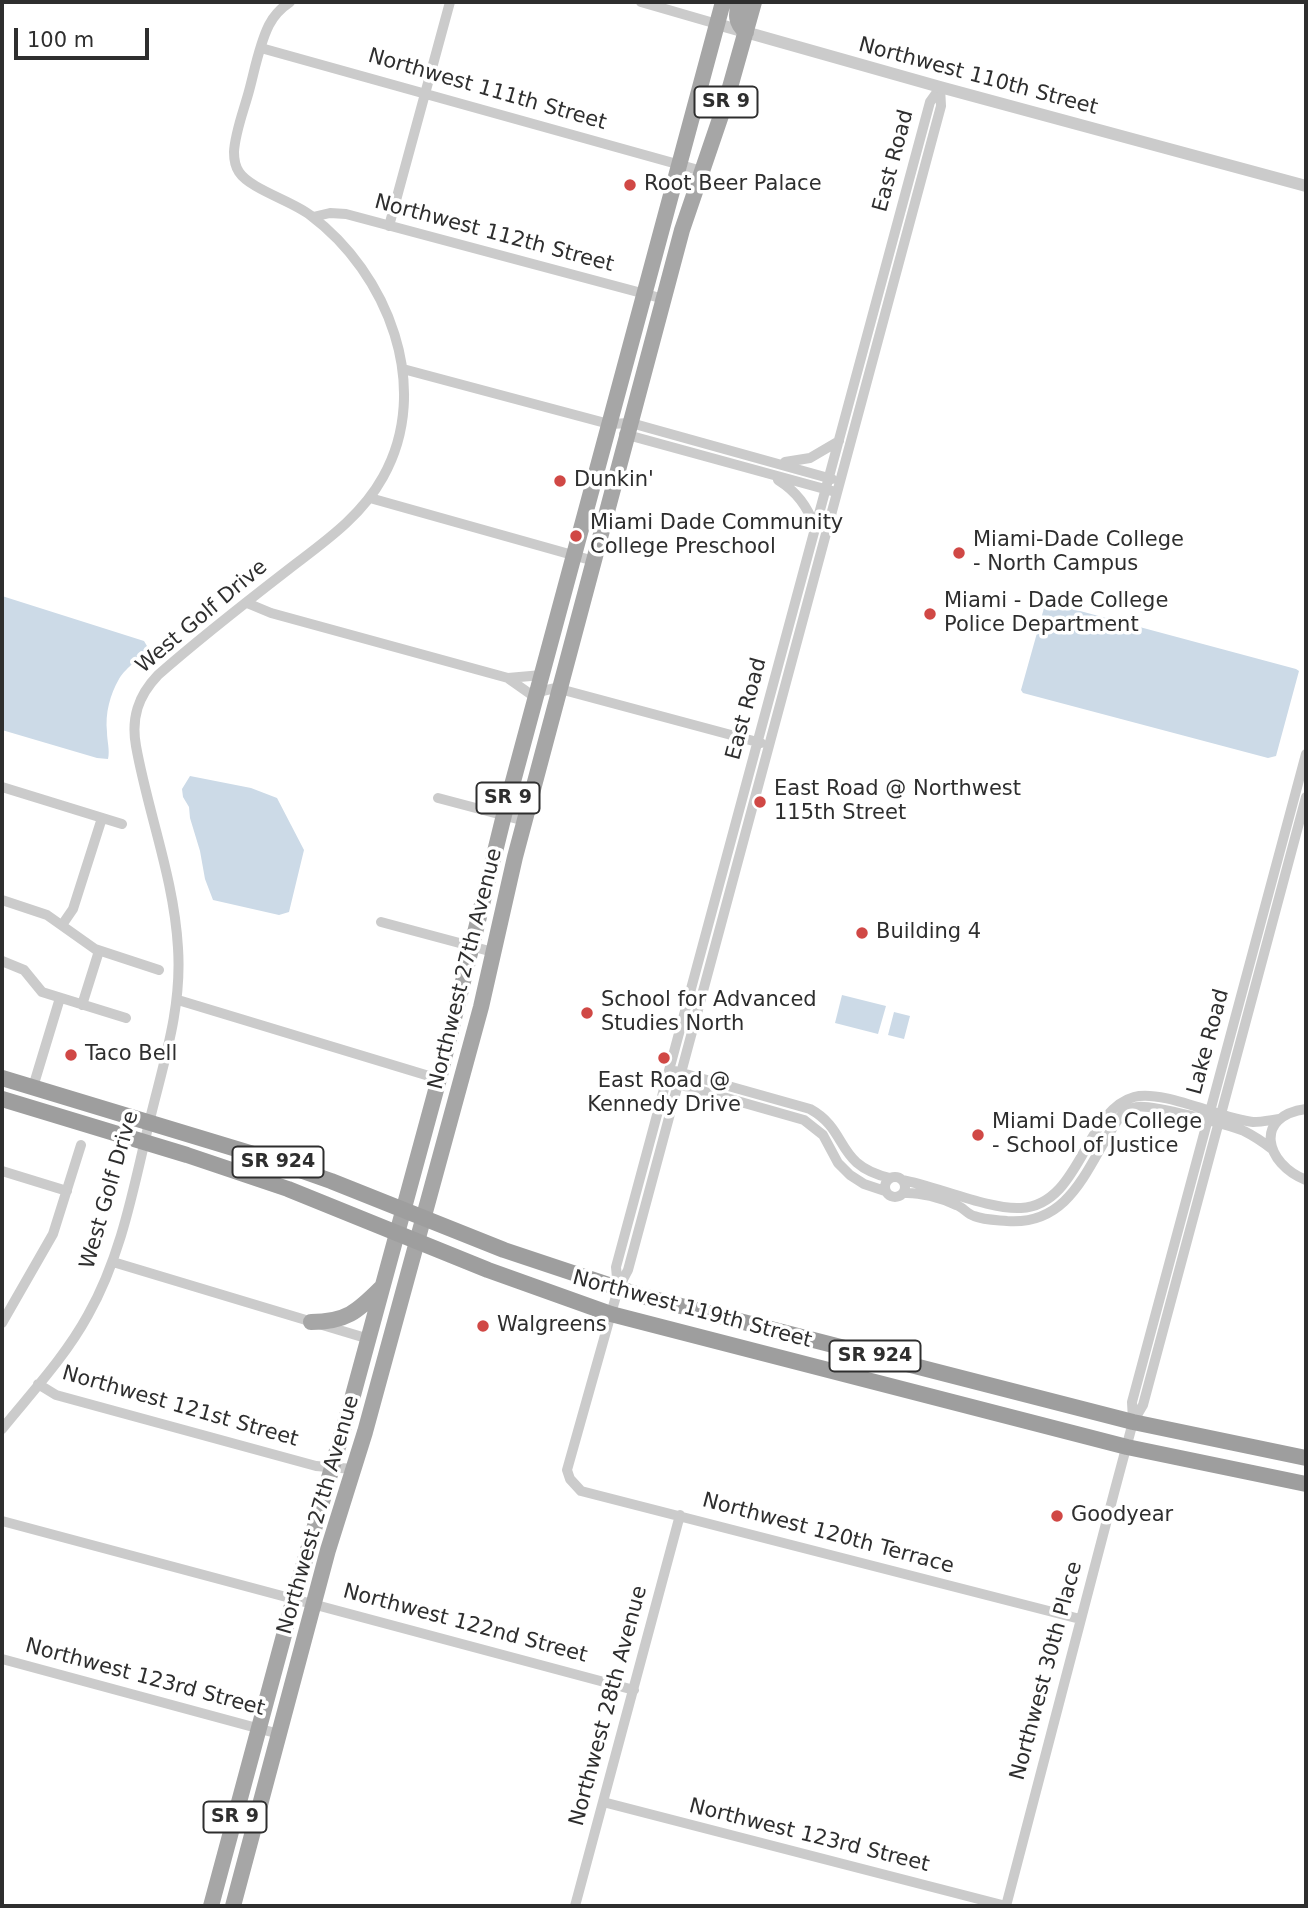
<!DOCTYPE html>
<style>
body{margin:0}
#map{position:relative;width:1308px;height:1908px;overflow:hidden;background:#fff;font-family:"DejaVu Sans",sans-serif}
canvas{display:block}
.frame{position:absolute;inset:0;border:4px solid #2e2e2e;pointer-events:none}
.scale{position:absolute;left:14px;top:28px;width:135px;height:32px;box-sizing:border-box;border:4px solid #2e2e2e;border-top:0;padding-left:9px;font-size:21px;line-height:24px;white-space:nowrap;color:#2e2e2e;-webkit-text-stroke:5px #fff;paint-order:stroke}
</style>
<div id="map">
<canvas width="1308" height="1908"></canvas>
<div class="frame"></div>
<div class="scale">100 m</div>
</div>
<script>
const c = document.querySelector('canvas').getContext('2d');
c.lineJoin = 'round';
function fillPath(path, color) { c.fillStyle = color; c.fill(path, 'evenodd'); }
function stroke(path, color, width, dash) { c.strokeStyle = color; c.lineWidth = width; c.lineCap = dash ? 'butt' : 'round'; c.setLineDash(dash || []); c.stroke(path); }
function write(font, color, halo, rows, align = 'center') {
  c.font = font + ' "DejaVu Sans",sans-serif'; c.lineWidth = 7; c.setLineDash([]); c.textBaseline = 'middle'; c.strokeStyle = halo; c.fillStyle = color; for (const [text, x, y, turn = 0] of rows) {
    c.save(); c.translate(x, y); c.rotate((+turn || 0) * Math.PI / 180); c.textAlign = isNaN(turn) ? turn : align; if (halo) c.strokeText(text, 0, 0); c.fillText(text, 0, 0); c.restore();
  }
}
fillPath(new Path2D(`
 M 2,596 L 144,641 L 147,646 C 144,656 126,667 119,679 C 110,695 105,713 107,732 C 107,741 110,750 108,759 L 97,758 L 2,730 Z
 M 1054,604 L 1296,669 L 1299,671 L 1276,756 L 1268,758 L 1023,693 L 1021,690 L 1044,608 Z
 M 190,776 L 251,788 L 277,798 L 304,850 L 289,912 L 279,915 L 213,900 L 205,879 L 200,851 L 190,818 L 189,807 L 183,797 L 182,789 Z
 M 842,995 L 886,1006 L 878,1034 L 835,1023 Z
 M 894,1012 L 910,1016 L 904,1039 L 888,1035 Z`), '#ccdae7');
stroke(new Path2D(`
 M 641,2 L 717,24
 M 261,48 L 702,171
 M 940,87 L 941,106 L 628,1270 L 618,1289 L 567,1470 L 570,1479 L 581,1491 L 1080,1619
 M 313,217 L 330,213 L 346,214 L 664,299
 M 389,226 L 450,2
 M 403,369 L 609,424 L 631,423 L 832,479
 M 624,434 L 832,491
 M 785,462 L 810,458 L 839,441
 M 778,480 C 797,492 807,506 815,527
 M 370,498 L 594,561
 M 247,603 L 271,613 L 508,678 L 542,675
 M 509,679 L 536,698 L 542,691 L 556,688 L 761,743
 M 2,787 L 122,824
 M 438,798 L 525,821
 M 2,900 L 47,915 L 95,949 L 159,970
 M 381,922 L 493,952
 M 62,925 L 73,909 L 102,818
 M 2,961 L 24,970 L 42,992 L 126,1018
 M 178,1000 L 439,1079
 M 82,1005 L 99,951
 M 675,1071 L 810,1109 C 850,1131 834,1165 890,1178
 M 674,1083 L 804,1120 L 823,1135 L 838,1163 L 850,1175 L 864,1184 L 885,1191
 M 33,1087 L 60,998
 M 1306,1109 C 1253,1116 1265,1164 1306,1180
 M 2,1171 L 67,1191
 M885 1187a10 10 0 1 1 20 0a10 10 0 1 1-20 0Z
 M 902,1180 C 936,1186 989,1210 1021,1208 C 1081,1205 1085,1110 1134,1097 C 1162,1089 1222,1119 1253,1122 C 1262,1122 1271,1120 1279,1119
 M 903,1193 C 920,1192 941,1198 956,1205 C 963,1207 967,1214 974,1216 C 984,1220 997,1220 1007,1221 C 1073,1226 1088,1162 1119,1118 C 1124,1112 1130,1108 1137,1107 C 1150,1104 1230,1125 1244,1131 C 1254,1136 1263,1142 1272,1149
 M 113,1262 L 369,1339
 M 618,1288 L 616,1267 L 930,102 L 940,88
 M 2,1323 L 53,1234 L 81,1145
 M 38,1384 L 56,1395 L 316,1466 L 353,1469
 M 1133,1420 L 1132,1402 L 1306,754
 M 2,1429 C 32,1392 65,1357 88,1315 C 122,1255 134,1185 150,1119 C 164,1061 182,1008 178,948 C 174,878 148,813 136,746 C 131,718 138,696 158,675 C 200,638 245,603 289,569 C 324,542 361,517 383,477 C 433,388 388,273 310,215 C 292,201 250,189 239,172 C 235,166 234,159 234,152 C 235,132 244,110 249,91 C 255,69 259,45 269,25 C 274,15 281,8 290,2
 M 2,1521 L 634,1690
 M 2,1659 L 279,1734
 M 603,1802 L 1006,1906
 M 575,1906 L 680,1515
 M 1006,1906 L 1114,1493 L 1133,1422 L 1143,1405 L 1306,797`), '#cbcbcb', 10);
stroke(new Path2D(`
 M 717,24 L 940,87 L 1306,186`), '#cbcbcb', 12);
stroke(new Path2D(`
 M 739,2 C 736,14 735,23 746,32
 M 311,1322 C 346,1322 357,1312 381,1288
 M 211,1906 L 294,1598 L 352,1399 L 439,1079 L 504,815 L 723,2
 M 233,1906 L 328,1550 L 365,1432 L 481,1007 L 515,857 L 682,230 L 727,98 L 754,2`), '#a6a6a6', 16);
stroke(new Path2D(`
 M 2,1078 L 263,1157 L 331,1181 L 504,1250 L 642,1296 L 1133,1422 L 1306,1458
 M 2,1099 L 187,1155 L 288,1189 L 488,1270 L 611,1314 L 1127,1447 L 1306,1484`), '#9e9e9e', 16);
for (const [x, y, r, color] of [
 [630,185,7,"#d04845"],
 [560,481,7,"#d04845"],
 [576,536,7,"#d04845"],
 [959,553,7,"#d04845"],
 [930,614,7,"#d04845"],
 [760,802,7,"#d04845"],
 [862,933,7,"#d04845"],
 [587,1013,7,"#d04845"],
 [71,1055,7,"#d04845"],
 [664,1058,7,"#d04845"],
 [978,1135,7,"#d04845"],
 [483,1326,7,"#d04845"],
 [1057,1516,7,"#d04845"]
]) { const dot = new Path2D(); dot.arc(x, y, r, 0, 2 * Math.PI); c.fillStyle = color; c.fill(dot); stroke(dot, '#fff', 2.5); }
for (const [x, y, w] of [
 [726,102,63],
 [508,798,63],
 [278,1162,91],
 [875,1356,91],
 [235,1817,63]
]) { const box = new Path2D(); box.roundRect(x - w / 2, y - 15.5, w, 31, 5); c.fillStyle = '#fff'; c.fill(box); stroke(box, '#2e2e2e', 2); }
write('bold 19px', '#2e2e2e', null, [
 ["SR 9",726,102],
 ["SR 9",508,798],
 ["SR 924",278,1162],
 ["SR 924",875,1356],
 ["SR 9",235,1817]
]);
write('21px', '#2e2e2e', '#fff', [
 ["Northwest 110th Street",978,77,15],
 ["Northwest 111th Street",487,90,16],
 ["East Road",894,161,-75],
 ["Northwest 112th Street",494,234,15],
 ["West Golf Drive",202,617,-40],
 ["East Road",747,709,-75],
 ["Northwest 27th Avenue",466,969,-76],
 ["Lake Road",1209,1042,-75],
 ["West Golf Drive",110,1190,-74],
 ["Northwest 119th Street",692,1310,15],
 ["Northwest 121st Street",180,1407,16],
 ["Northwest 27th Avenue",319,1515,-74],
 ["Northwest 120th Terrace",828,1534,15],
 ["Northwest 122nd Street",465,1624,15],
 ["Northwest 30th Place",1047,1671,-75],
 ["Northwest 123rd Street",145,1678,15],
 ["Northwest 28th Avenue",609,1706,-75],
 ["Northwest 123rd Street",809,1836,14]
]);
write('21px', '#2e2e2e', '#fff', [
 ["Root Beer Palace",644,185],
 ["Dunkin'",574,481],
 ["Miami Dade Community",590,524],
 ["College Preschool",590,548],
 ["Miami-Dade College",973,541],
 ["- North Campus",973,565],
 ["Miami - Dade College",944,602],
 ["Police Department",944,626],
 ["East Road @ Northwest",774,790],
 ["115th Street",774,814],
 ["Building 4",876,933],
 ["School for Advanced",601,1001],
 ["Studies North",601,1025],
 ["Taco Bell",85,1055],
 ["East Road @",664,1082,"center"],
 ["Kennedy Drive",664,1106,"center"],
 ["Miami Dade College",992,1123],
 ["- School of Justice",992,1147],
 ["Walgreens",497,1326],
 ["Goodyear",1071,1516]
], 'left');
</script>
